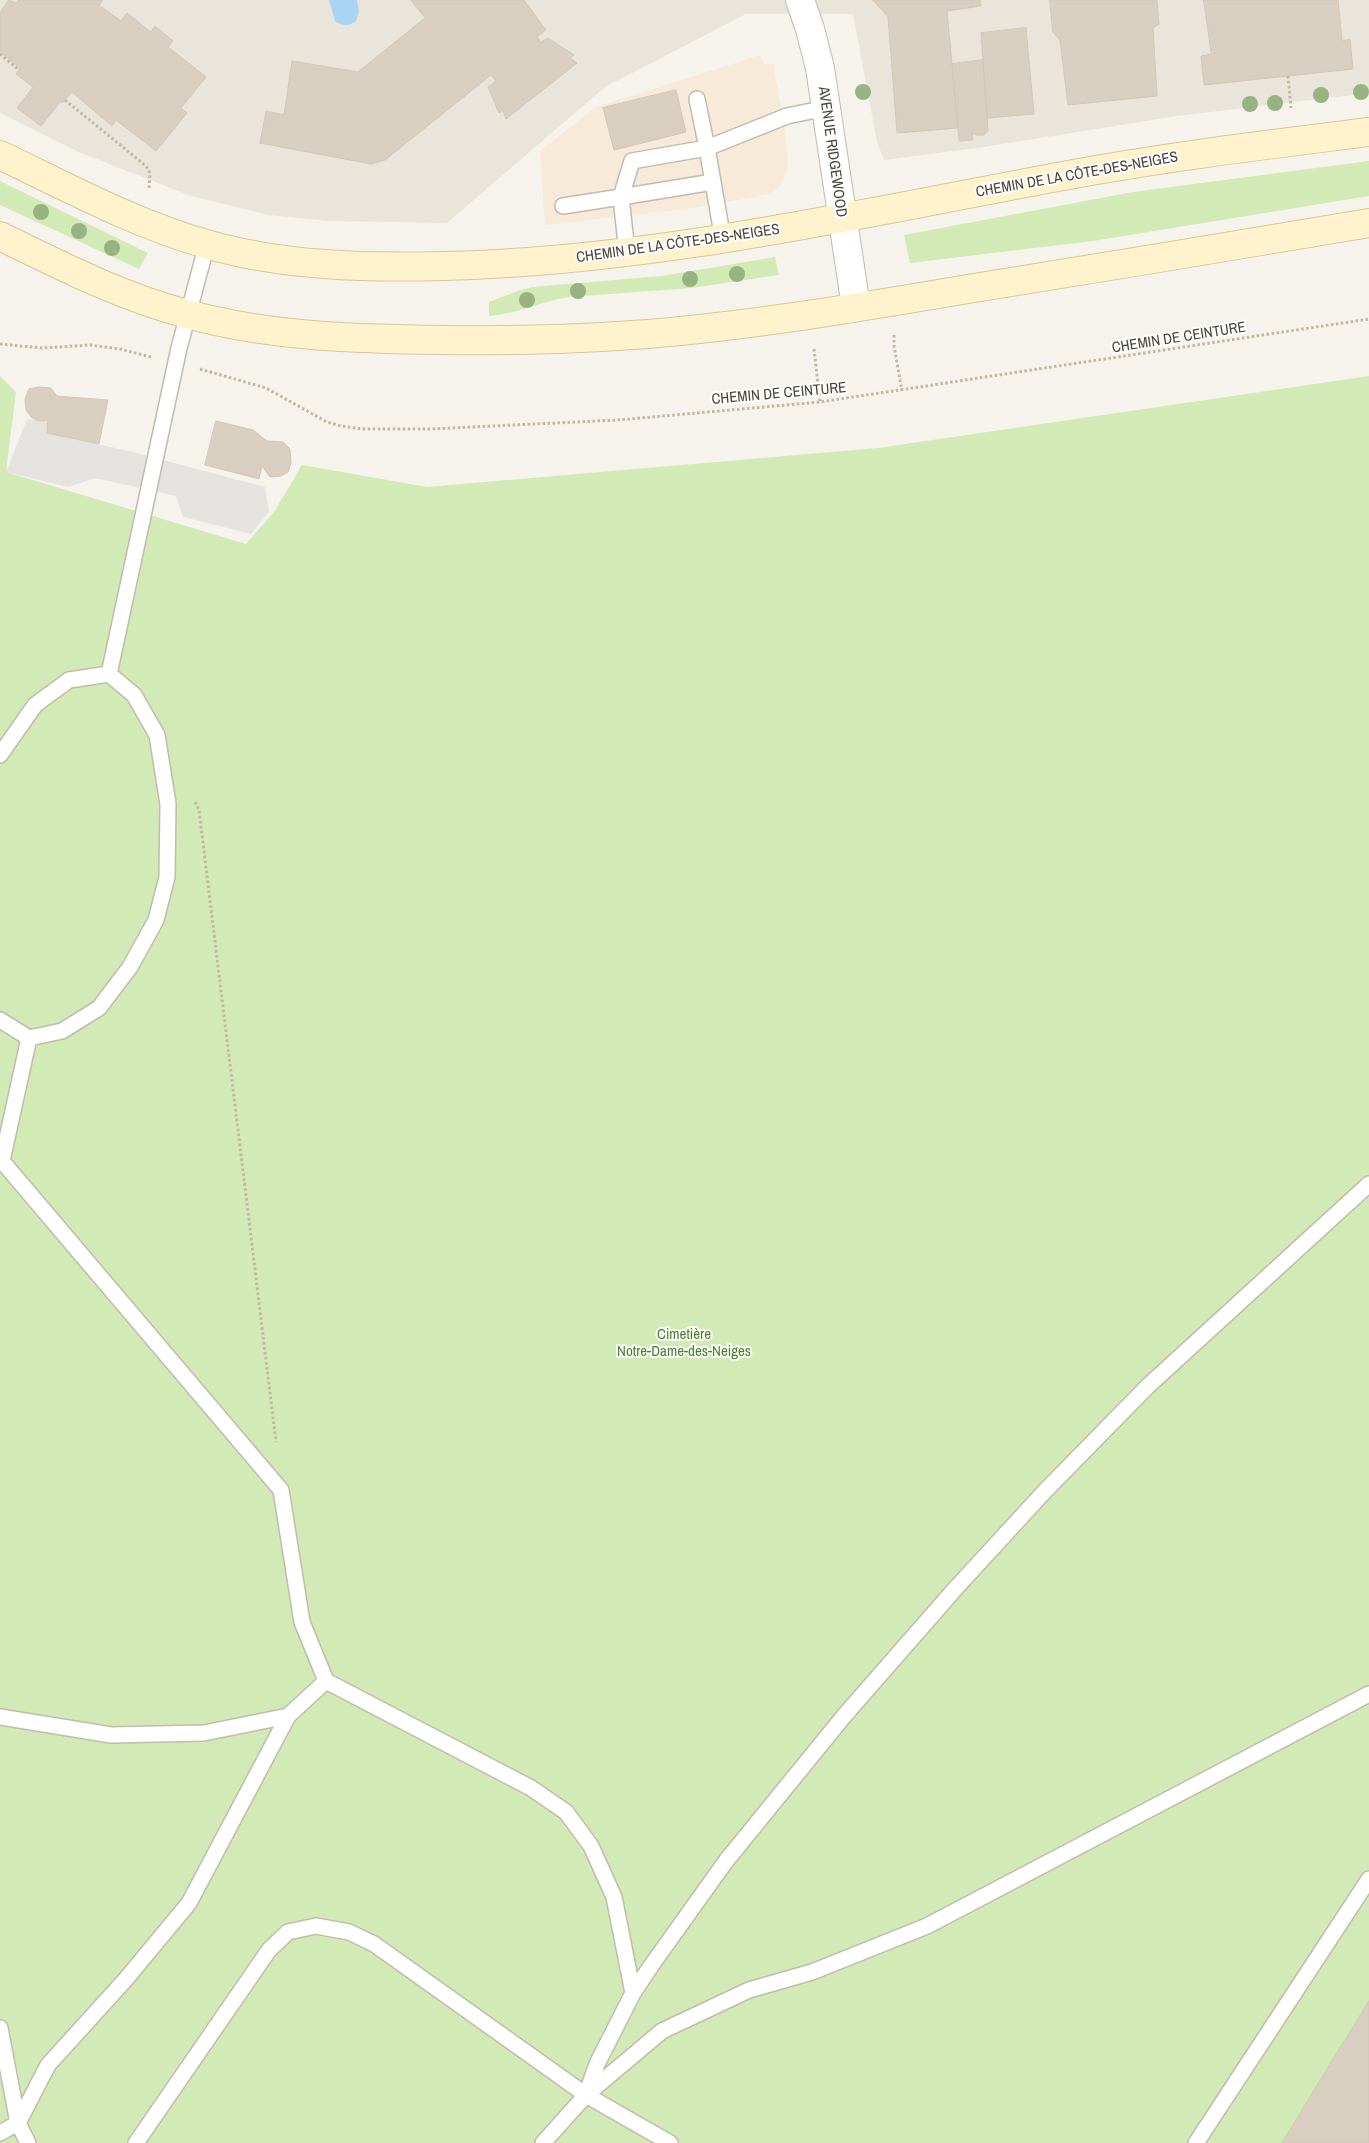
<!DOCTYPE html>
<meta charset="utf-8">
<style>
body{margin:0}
canvas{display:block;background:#f6f3ec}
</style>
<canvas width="1369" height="2143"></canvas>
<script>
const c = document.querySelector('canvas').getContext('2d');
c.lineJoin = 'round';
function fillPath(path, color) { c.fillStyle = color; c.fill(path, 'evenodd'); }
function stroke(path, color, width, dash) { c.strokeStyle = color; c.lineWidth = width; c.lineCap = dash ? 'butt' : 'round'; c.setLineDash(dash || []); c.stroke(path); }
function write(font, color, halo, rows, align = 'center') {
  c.font = font + ' "Archivo Narrow",sans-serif'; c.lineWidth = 4; c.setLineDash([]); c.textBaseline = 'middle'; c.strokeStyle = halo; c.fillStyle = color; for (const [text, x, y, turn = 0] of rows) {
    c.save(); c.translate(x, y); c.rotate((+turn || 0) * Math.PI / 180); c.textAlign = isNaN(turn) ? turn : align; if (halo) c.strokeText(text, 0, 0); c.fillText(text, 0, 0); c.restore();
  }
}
fillPath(new Path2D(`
 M 0,0 L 1369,0 L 1369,93 L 1177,116 L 984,147 L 884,160 L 877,142 L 853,14 L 746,14 L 605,87 L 447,223 L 329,221 L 269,215 L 191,196 L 81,153 L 0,113 Z`), '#eae5da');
fillPath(new Path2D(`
 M 761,55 L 764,65 L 773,63 L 784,124 L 788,164 L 783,183 L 778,188 L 769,194 L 694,208 L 545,225 L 540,151 L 596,107 Z`), '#f7ead8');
fillPath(new Path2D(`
 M 1369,161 L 1369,196 L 1093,241 L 910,263 L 904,235 L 1133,192 Z
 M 0,181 L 148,253 L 139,269 L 0,205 Z
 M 775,257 L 779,275 L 691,288 L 569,297 C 542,301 517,314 489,316 L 489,302 L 518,291 L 532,287 L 662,276 Z
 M 0,376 L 16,392 L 6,472 L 246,544 L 274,512 L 302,465 L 427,487 L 878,448 L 1369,376 L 1369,2143 L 0,2143 Z`), '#d2eab5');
fillPath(new Path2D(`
 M 27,419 L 48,420 L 47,433 L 129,451 L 265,487 L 269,512 L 251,534 L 183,517 L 176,496 L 95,478 L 68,487 L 6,472 Z`), '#e5e3e0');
fillPath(new Path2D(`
 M 329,0 L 357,0 L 359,12 L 356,21 C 348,27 342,26 335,21 Z`), '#a9d4f2');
const building = new Path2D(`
 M 9,0 L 16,3 L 18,0 L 103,0 L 99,5 L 121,21 L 127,13 L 151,32 L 155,26 L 173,41 L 168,47 L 206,77 L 181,108 L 187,113 L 156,151 L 116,120 L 112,126 L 72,92 L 62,103 L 61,101 L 41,126 L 17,108 L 33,87 L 16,74 L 20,68 L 0,52 L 0,13 Z
 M 411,0 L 524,0 L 546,30 L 537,37 L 541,42 L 548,38 L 574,55 L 570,58 L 577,63 L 506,119 L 503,110 L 499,113 L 488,87 L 496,81 L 491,75 L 385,160 L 371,164 L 260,143 L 266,111 L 284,115 L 292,61 L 358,72 L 425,18 Z
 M 873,0 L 980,0 L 981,6 L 947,11 L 958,128 L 897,133 L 888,17 Z
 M 1050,0 L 1157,0 L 1159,24 L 1153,28 L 1157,96 L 1068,105 L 1060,40 L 1053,32 Z
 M 1204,0 L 1338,0 L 1342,41 L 1350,39 L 1353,69 L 1204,85 L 1201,56 L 1211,54 Z
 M 1026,28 L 1034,114 L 987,118 L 981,33 Z
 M 983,60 L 988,131 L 984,135 L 976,135 L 972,133 L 973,140 L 959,141 L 952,64 Z
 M 676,90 L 686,132 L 614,150 L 603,108 Z
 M 40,387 L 51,388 L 57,396 L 108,400 L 99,444 L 47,433 L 48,420 L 39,421 L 31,417 L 26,410 L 25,399 L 29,389 Z
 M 216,421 L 253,430 L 267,441 L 283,442 L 290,449 L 291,463 L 288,472 L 281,476 L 270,477 L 262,466 L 259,479 L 205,465 Z
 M 1369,2001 L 1369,2143 L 1282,2143 Z`);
fillPath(building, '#d8cfc1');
stroke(building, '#d3c7b4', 1);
const service = new Path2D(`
 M 697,99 L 707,148 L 787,116 L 826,108
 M 563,206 L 621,197 L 632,161 L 707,148 L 713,182
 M 627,253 L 621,197 L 713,182 L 723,240
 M 109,674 L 179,348 L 207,244
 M 0,755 L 35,705 L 69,680 L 109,674 L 134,695 L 157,735 L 168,804 L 167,877 L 156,920 L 130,967 L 99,1008 L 62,1031 L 29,1038 L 0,1020
 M 29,1038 L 2,1161 L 281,1490 L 302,1622 L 326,1681
 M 0,1717 L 111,1735 L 204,1733 L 288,1716 L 326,1681 L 531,1788 L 566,1812 L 591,1846 L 614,1897 L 633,1993
 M 0,2028 L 18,2123 L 28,2143
 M 586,2095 L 597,2064 L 633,1993 L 651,1966 L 726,1861 L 844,1716 L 955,1589 L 1045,1491 L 1148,1386 L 1369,1184
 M 0,2133 L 18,2123 L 48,2065 L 126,1979 L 189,1903 L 288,1716
 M 136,2143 L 269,1950 L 288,1932 L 316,1926 L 349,1932 L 374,1944 L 586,2095 L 670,2143
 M 543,2143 L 586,2095 L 662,2031 L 749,1990 L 812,1972 L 927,1926 L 1369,1694
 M 1196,2143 L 1369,1879`);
const minor = new Path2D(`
 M 800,0 L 810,29 L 820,68 L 856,307`);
const secondary = new Path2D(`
 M 0,155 C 67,187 135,224 206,244 C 282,266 365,268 444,266 C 654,261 857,214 1063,176 C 1164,157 1266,145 1369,132
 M 0,236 C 61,266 122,297 187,314 C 271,337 359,339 445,340 C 513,341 581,339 648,334 C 755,325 862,307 968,289 C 1102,268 1235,245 1369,223`);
stroke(service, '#c2bbae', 18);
stroke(minor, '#c2bbae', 30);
stroke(secondary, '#d6c79b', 30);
stroke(new Path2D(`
 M 0,54 L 19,70
 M 1288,76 L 1291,108
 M 65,100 L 146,166 L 150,173 L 149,188
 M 894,335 L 894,346 L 902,391
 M 0,344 L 42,348 L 90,345 L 120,349 L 151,357
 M 814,349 L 820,402
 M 200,369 L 266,388 L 327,422 L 341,426 L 362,429 L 430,429 L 618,420 L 820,402 L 1369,319
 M 195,802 L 199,810 L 276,1442`), '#c4b79f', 3, [2.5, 2.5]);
stroke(service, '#fff', 15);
stroke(minor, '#fff', 28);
stroke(secondary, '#fff3cd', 28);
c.fillStyle = '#97b381';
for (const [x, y] of [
 [863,92],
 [1361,92],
 [1321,95],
 [1275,103],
 [1250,104],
 [41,212],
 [79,231],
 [112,248],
 [737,274],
 [690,279],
 [578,291],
 [527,300]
]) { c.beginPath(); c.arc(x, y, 8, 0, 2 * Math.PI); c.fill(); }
write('15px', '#4b4439', '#fff', [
 ["AVENUE RIDGEWOOD",832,152,82],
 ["CHEMIN DE LA CÔTE-DES-NEIGES",1077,175,-10],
 ["CHEMIN DE LA CÔTE-DES-NEIGES",678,244,-8],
 ["CHEMIN DE CEINTURE",1179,338,-9],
 ["CHEMIN DE CEINTURE",779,394,-5]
]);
write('15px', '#4a7f2a', '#fff', [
 ["Cimetière",684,1335],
 ["Notre-Dame-des-Neiges",684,1352]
]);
</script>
